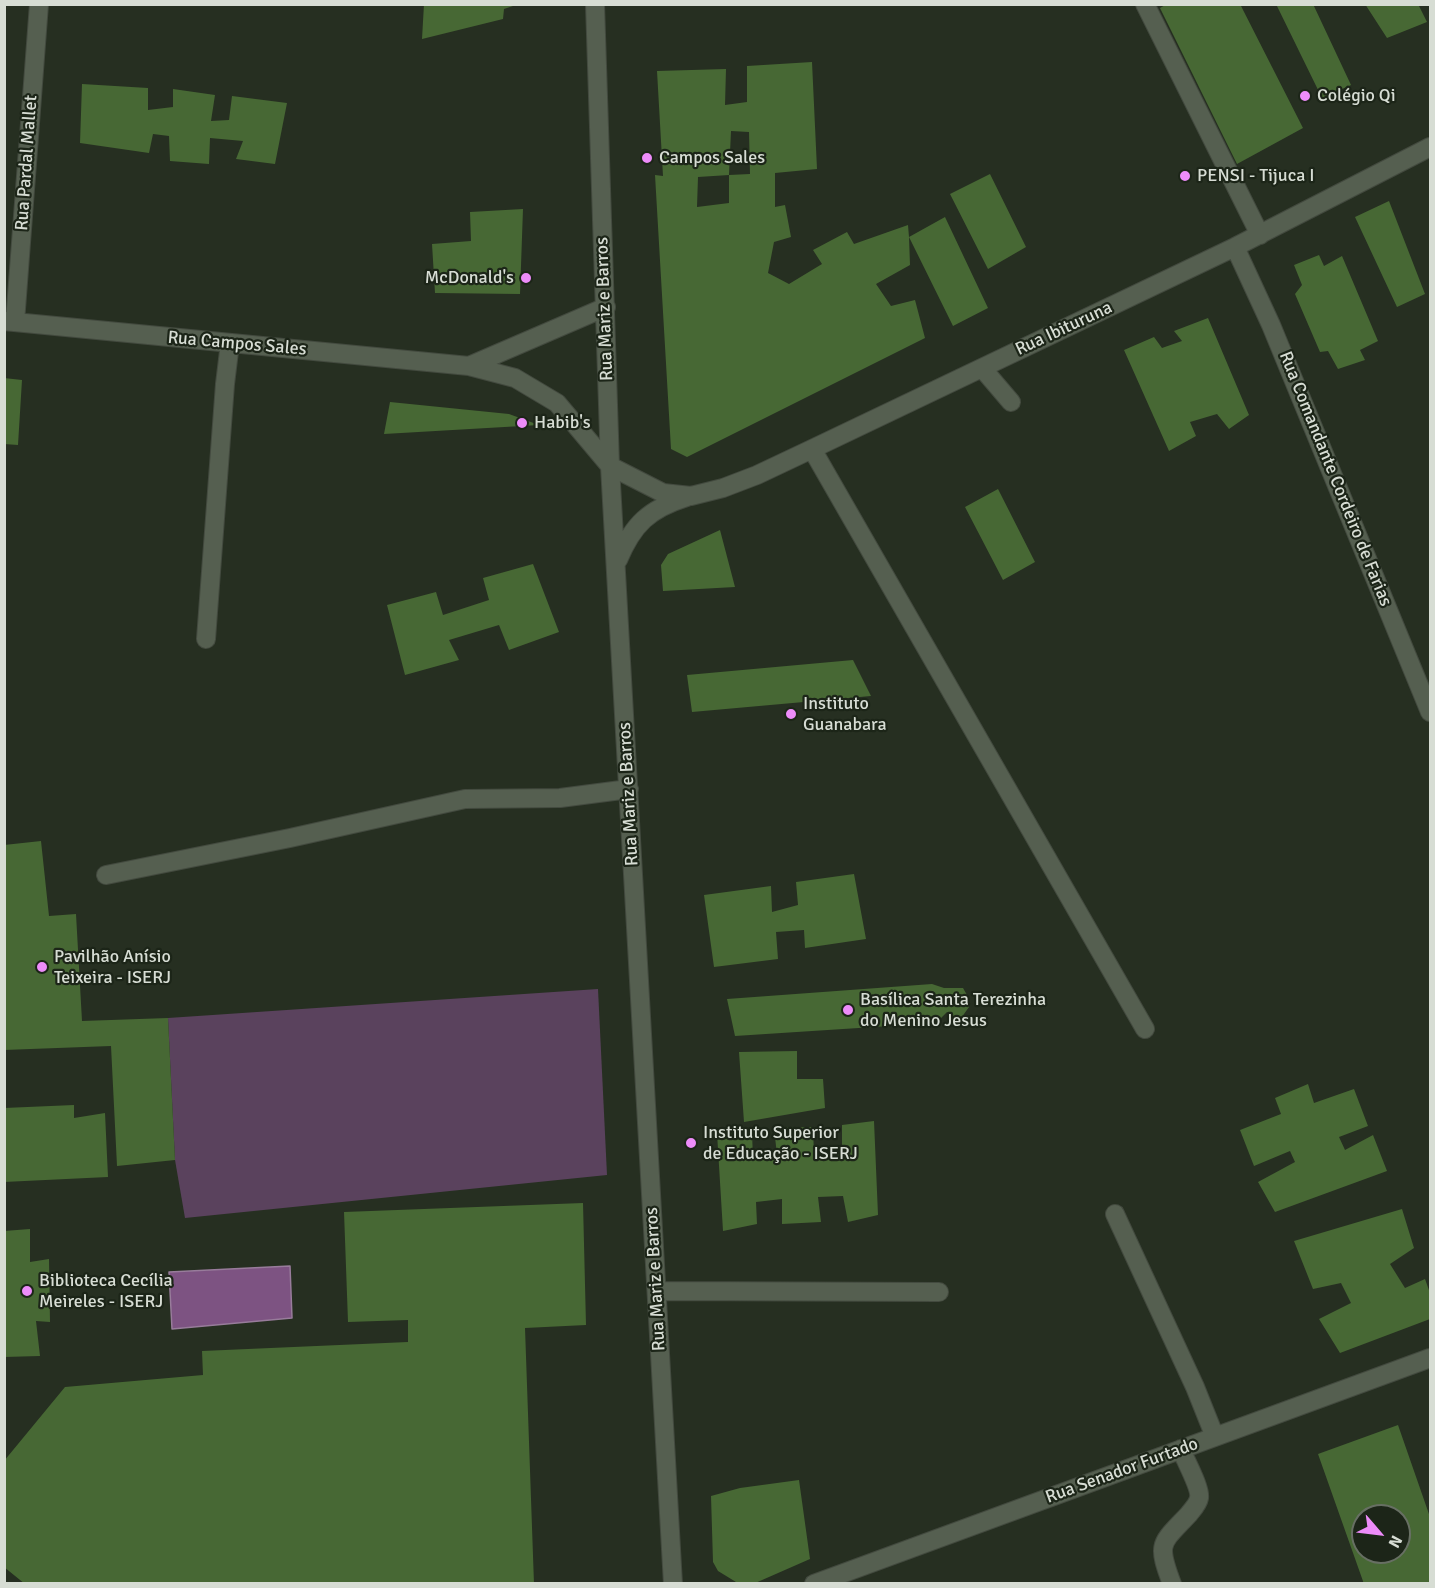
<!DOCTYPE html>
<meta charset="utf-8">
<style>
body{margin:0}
#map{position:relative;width:1435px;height:1588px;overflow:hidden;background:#262f21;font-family:Signika,sans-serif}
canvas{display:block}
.frame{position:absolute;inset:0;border:6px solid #d7ddd4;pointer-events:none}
.north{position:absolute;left:1351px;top:1504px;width:60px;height:60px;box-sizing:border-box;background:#1c2518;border:2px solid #676f63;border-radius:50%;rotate:118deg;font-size:16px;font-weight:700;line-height:24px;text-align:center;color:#d7ddd4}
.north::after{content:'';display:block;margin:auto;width:21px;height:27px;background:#ed8cf9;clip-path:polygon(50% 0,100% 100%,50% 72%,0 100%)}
</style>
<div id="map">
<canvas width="1435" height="1588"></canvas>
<div class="frame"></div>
<div class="north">N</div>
</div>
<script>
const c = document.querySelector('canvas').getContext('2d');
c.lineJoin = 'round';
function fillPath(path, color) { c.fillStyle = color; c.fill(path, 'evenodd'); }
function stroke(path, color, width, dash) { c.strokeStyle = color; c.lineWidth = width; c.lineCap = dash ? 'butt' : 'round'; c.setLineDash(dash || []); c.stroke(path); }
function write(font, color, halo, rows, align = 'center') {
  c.font = font + ' Signika,sans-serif'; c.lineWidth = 4.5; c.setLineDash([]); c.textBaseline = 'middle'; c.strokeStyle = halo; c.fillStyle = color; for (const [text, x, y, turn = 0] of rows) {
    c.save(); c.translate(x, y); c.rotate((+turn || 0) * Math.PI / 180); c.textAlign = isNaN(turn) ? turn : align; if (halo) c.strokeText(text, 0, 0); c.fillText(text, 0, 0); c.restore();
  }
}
fillPath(new Path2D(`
 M 598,989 L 607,1175 L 185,1218 L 175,1160 L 168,1018 Z`), '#5a425d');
const water = new Path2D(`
 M 290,1266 L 292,1318 L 172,1329 L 169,1272 Z`);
fillPath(water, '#7d5382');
stroke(water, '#987c9b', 1.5);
fillPath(new Path2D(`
 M 424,4 L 516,4 L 516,5 L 504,9 L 503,19 L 422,39 Z
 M 1167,4 L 1240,4 L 1303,128 L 1237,164 L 1160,8 Z
 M 1276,4 L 1313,4 L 1351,85 L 1322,98 Z
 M 1365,4 L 1418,4 L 1427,22 L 1387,38 Z
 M 812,62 L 817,169 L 775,173 L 775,207 L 785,205 L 791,237 L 774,242 L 768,273 L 789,284 L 822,264 L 813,250 L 847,232 L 854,244 L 908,225 L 909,237 L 945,217 L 988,308 L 953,326 L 909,237 L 910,265 L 876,284 L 891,306 L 915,300 L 925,338 L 687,457 L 671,449 L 655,175 L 663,176 L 657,71 L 726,69 L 725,105 L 747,102 L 747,66 ZM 731,131 L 749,132 L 750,174 L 729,175 ZM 729,175 L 729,203 L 697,207 L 698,177 Z
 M 82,84 L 148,88 L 148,110 L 173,107 L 173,89 L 215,95 L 211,121 L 229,120 L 232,96 L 287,103 L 275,164 L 236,159 L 243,141 L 210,138 L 209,164 L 170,161 L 169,136 L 153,134 L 149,153 L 80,143 Z
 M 990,174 L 1026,247 L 988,269 L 950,194 Z
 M 1389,201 L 1425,294 L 1397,307 L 1355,217 Z
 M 523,209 L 520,294 L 435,293 L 432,244 L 471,241 L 470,212 Z
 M 1319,255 L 1324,266 L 1342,256 L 1378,341 L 1360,350 L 1365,360 L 1338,369 L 1328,351 L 1320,352 L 1295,294 L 1302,285 L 1294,265 Z
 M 1208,318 L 1249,415 L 1229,429 L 1217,414 L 1190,422 L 1196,436 L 1169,451 L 1124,350 L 1154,337 L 1162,348 L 1182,341 L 1174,331 Z
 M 4,378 L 22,380 L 18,445 L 4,444 Z
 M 390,402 L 509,414 L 539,425 L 384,434 Z
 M 998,489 L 1035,562 L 1003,580 L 965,507 Z
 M 720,530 L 735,587 L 663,591 L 661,565 L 668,554 Z
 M 533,564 L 559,632 L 509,650 L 499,625 L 449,640 L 459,660 L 405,675 L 387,605 L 436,592 L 443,615 L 489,600 L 483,578 Z
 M 853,660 L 871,696 L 692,712 L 687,675 Z
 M 41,841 L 49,916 L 76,914 L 82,1021 L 168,1018 L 175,1160 L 117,1166 L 111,1046 L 4,1050 L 4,845 Z
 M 854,874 L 866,939 L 805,948 L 804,930 L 776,932 L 778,959 L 714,967 L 704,895 L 771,886 L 772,912 L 798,905 L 796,882 Z
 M 932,984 L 944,988 L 963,988 L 967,995 L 969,1007 L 959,1021 L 947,1012 L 936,1023 L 735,1036 L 727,999 Z
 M 797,1051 L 797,1079 L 823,1079 L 825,1108 L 744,1122 L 739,1052 Z
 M 1308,1084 L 1314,1103 L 1354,1089 L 1368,1126 L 1339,1137 L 1345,1150 L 1373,1135 L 1387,1171 L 1275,1212 L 1258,1182 L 1295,1162 L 1290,1151 L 1254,1166 L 1240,1130 L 1281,1114 L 1275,1098 Z
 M 74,1105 L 74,1118 L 105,1113 L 108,1177 L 4,1182 L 4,1108 Z
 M 874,1121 L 878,1215 L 848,1222 L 843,1196 L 818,1197 L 821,1222 L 782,1224 L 782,1199 L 756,1202 L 757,1224 L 723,1231 L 717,1133 L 752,1132 L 753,1159 L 777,1155 L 774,1128 L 813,1127 L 814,1155 L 842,1152 L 842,1125 Z
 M 583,1203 L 586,1325 L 525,1328 L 534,1584 L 25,1584 L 4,1567 L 4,1461 L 65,1387 L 203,1375 L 202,1351 L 408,1342 L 408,1320 L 348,1322 L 344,1212 Z
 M 1402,1209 L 1414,1248 L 1390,1264 L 1405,1288 L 1425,1279 L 1430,1293 L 1430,1319 L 1340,1353 L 1319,1319 L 1351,1303 L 1341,1283 L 1313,1289 L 1294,1241 Z
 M 30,1229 L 30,1262 L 49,1259 L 50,1322 L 36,1321 L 40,1356 L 4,1357 L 4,1231 Z
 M 1398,1425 L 1430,1517 L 1430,1584 L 1364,1584 L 1318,1454 ZM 1363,1516 L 1399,1516 L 1399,1552 L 1363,1552 Z
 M 799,1480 L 810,1559 L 753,1584 L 736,1582 L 718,1571 L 713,1562 L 711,1496 L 740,1488 Z`), '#476834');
const minor = new Path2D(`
 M 595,4 L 610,466 L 673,1584
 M 1145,4 L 1260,235
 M 1235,247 L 1271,325 L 1430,712
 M 4,321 L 469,366 L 515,378 L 557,403 L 610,466 L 663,493 L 691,496 L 723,488 L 757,475 L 812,449 L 1235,247 L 1430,147
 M 15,322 L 39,4
 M 469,366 L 606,307
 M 982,368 L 1011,402
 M 812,449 L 1145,1029
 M 618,560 C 633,524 649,509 687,497
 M 206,639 L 225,384 L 230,343
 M 106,875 L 290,838 L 465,799 L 560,798 L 629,789
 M 1115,1214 L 1195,1387 L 1215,1437
 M 657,1291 L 939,1292
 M 814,1584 L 1430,1358
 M 1172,1584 C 1156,1542 1161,1544 1189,1514 C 1192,1510 1198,1504 1199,1498 C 1201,1488 1185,1460 1181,1449`);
stroke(minor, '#434a3f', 20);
stroke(minor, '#555f50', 18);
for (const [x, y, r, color] of [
 [1305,96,6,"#ed8cf9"],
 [647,158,6,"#ed8cf9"],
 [1185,176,6,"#ed8cf9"],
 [526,278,6,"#ed8cf9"],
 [522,423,6,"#ed8cf9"],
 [791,714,6,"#ed8cf9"],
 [42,967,6,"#ed8cf9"],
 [848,1010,6,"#ed8cf9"],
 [691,1143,6,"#ed8cf9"],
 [27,1291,6,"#ed8cf9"]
]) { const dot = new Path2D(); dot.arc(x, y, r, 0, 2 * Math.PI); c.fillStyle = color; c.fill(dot); stroke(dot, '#1c2518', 2); }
write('18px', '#d7ddd4', '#1c2518', [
 ["Colégio Qi",1317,96],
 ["Campos Sales",659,158],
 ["PENSI - Tijuca I",1197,176],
 ["McDonald's",514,278,"right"],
 ["Habib's",534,423],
 ["Instituto",803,704],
 ["Guanabara",803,725],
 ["Pavilhão Anísio",54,957],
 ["Teixeira - ISERJ",54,978],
 ["Basílica Santa Terezinha",860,1000],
 ["do Menino Jesus",860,1021],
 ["Instituto Superior",703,1133],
 ["de Educação - ISERJ",703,1154],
 ["Biblioteca Cecília",39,1281],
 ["Meireles - ISERJ",39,1302]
], 'left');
write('18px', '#d7ddd4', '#1c2518', [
 ["Rua Pardal Mallet",27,163,-86],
 ["Rua Mariz e Barros",605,309,-92],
 ["Rua Ibituruna",1064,329,-25],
 ["Rua Campos Sales",237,344,5],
 ["Rua Comandante Cordeiro de Farias",1335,479,68],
 ["Rua Mariz e Barros",629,794,-93],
 ["Rua Mariz e Barros",656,1279,-93],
 ["Rua Senador Furtado",1122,1471,-20]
]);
</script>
